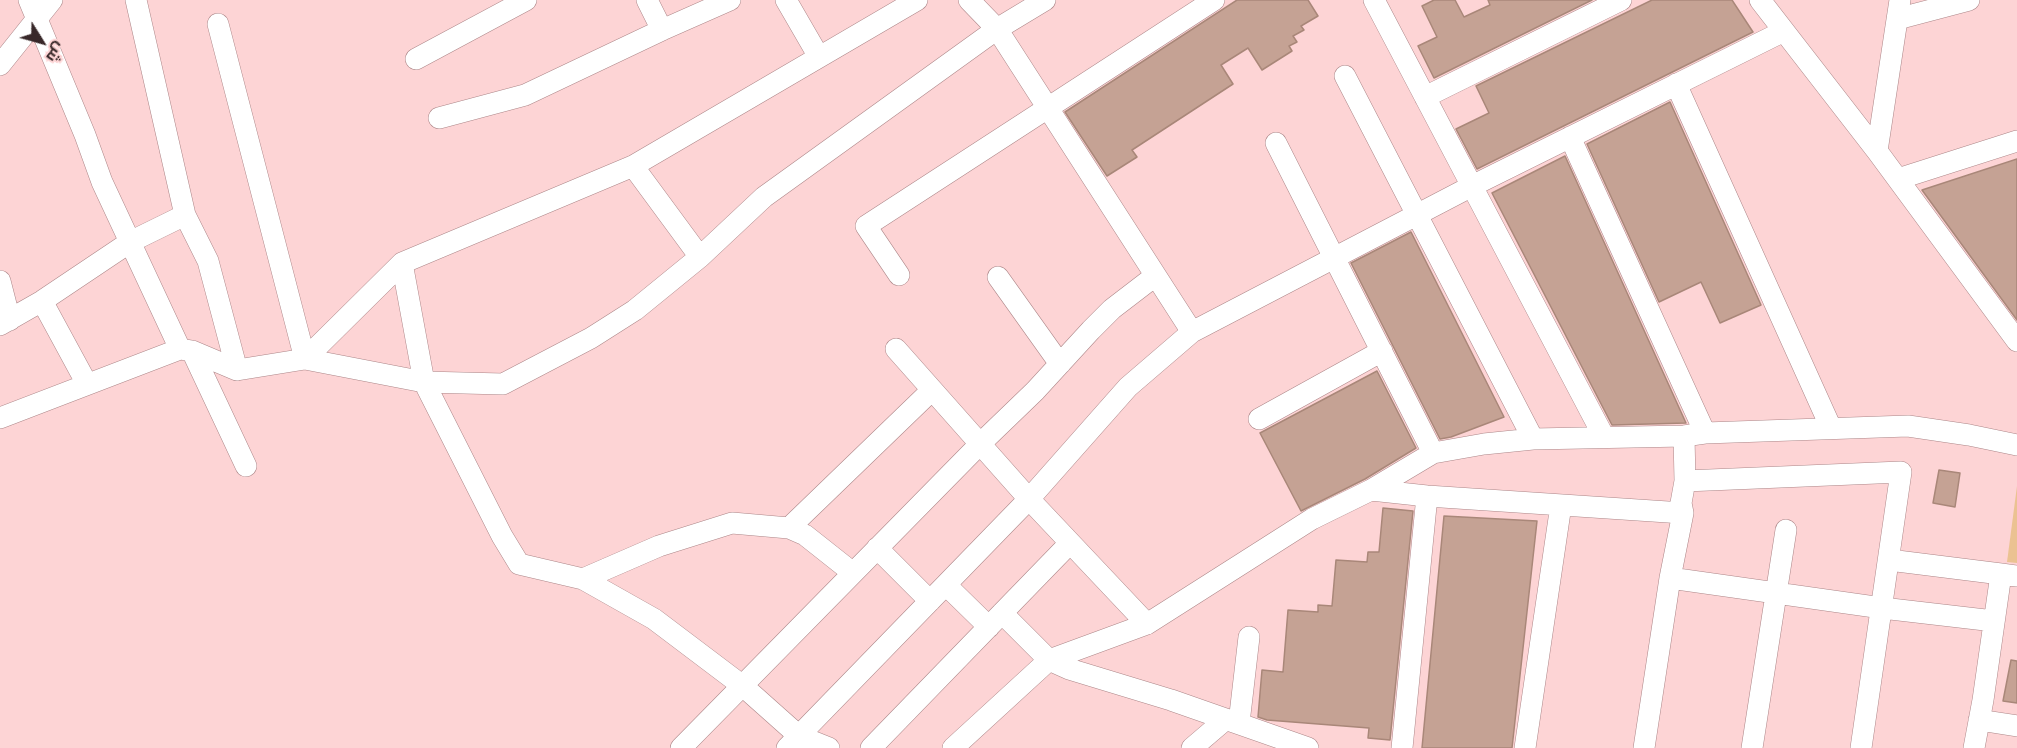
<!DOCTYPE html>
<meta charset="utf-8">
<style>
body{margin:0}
#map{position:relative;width:2017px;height:748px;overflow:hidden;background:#fdd4d5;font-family:Lato,Cairo,sans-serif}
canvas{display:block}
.north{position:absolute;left:12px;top:12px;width:60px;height:60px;-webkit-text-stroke:4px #fdd4d5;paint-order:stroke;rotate:127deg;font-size:16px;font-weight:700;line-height:24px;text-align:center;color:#382829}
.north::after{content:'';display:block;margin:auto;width:21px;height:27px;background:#382829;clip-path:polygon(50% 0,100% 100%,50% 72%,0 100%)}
</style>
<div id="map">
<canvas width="2017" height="748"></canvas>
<div class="north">ش</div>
</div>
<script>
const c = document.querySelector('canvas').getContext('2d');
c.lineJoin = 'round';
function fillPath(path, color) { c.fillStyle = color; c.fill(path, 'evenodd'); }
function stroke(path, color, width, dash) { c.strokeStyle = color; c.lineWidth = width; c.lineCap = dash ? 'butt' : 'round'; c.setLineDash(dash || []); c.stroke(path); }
fillPath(new Path2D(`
 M 2017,486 L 2017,563 L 2007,562 Z`), '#ebc292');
const building = new Path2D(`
 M 1237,0 L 1308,0 L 1318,16 L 1301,26 L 1304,30 L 1293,36 L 1297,42 L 1289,46 L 1292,51 L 1262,70 L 1248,48 L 1221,65 L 1233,84 L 1132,150 L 1137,157 L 1107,176 L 1065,112 Z
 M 1434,0 L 1455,0 L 1464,17 L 1490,5 L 1488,0 L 1592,0 L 1434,78 L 1418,46 L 1437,37 L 1422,6 Z
 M 1652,0 L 1732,0 L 1753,32 L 1477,169 L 1456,129 L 1489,113 L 1476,86 Z
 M 1670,102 L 1761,305 L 1720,323 L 1701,282 L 1659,302 L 1587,144 Z
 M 1565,156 L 1686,423 L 1612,425 L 1492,193 Z
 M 2017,159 L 2017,320 L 1922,190 Z
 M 1411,232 L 1504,417 L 1451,437 L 1440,439 L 1351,263 Z
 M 1377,371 L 1416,448 L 1365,479 L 1301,511 L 1260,433 Z
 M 1939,470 L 1960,473 L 1955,507 L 1933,503 Z
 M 1383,508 L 1413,511 L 1390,740 L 1368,738 L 1369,728 L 1267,720 L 1258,717 L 1262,670 L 1283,672 L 1288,610 L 1318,612 L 1318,605 L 1332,606 L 1336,560 L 1367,562 L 1368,552 L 1379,552 Z
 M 1444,516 L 1537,521 L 1512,748 L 1422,748 Z
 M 2011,660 L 2017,661 L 2017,703 L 2003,701 Z`);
fillPath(building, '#c5a294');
stroke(building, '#a98779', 1.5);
const minor = new Path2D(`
 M 136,0 L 185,215 L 208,261 L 237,370
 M 647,0 L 662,30
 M 786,0 L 819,57
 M 969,0 L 997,29 L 1192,332
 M 1374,0 L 1604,437
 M 1760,0 L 1877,151 L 2017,341
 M 1897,19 L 1969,0
 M 218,24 L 305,359
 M 416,59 L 526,0
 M 0,65 L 52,0
 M 1345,76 L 1533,439
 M 1676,84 L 1831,428
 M 1425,97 L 1621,0
 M 439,118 L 525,95 L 662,30 L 730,0
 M 1570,137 L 1705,433
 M 1276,143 L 1433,453
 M 1877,151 L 1900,0
 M 633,166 L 700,257
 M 1898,179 L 2017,141
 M 402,263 L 424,382 L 502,536 L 519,564 L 583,579 L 654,619 L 744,687 L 799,736 L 829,748
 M 899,275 L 866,226 L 1214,0
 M 998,277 L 1060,364
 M 0,281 L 10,320
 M 42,301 L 87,384
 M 0,325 L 42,301 L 130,242 L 185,215
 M 180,349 L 192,351 L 237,370 L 305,359 L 424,382 L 503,384 L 591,338 L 635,310 L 700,257 L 764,197 L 997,29 L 1045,0
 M 896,349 L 1029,499 L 1147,624
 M 192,351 L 246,466
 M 305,359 L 402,263 L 633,166 L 917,0
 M 0,418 L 180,349 L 102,182 L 85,135 L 29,0
 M 1259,419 L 1382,351
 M 1685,481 L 1901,472 L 1861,748
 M 1371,490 L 1427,496 L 1683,513
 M 789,528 L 932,390
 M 877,548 L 930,601
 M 1889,560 L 2001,574
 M 1670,578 L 1882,608 L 1994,621
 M 583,579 L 659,546 L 732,523 L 789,528 L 805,535 L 853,573
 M 946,585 L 989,627
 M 1002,613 L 1049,660 L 1069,669 L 1171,700 L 1308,748
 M 1979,720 L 2017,726
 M 1239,723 L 1249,637
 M 681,748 L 980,444 L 1035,391 L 1091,330 L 1112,309 L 1155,276
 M 787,748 L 1029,499 L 1128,387 L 1192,332 L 1472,186 L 1784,31
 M 871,748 L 1070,543
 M 953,748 L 1049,660 L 1147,624 L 1312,519 L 1371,490 L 1433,453 L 1484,444 L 1533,439 L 1684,436 L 1705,433 L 1908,426 L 1969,435 L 2017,445
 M 1192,748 L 1226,719
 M 1402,748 L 1427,496
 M 1525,748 L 1561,505
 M 1644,748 L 1670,578 L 1683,513 L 1681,503 L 1685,481 L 1684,436
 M 1752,748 L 1786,530
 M 1974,748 L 1983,700 L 2001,574 L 2017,576`);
stroke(minor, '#ac8688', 22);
stroke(minor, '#fff', 21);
</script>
